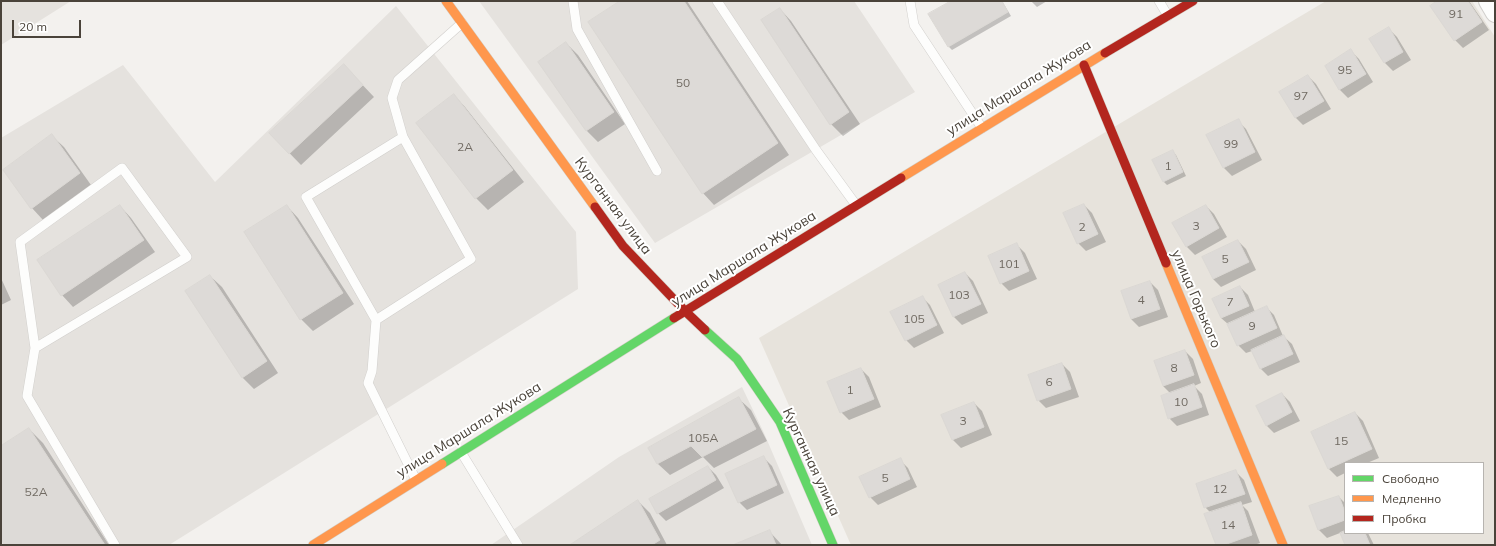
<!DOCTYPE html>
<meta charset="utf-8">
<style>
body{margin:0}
#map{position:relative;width:1496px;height:546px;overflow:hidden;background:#f3f1ee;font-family:Mulish,sans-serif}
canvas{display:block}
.frame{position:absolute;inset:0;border:2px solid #4a433a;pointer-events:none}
.legend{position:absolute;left:1344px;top:462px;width:140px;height:72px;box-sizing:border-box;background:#fff;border:1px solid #b7b4b0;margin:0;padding:5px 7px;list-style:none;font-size:12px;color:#4a433a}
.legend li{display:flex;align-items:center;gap:8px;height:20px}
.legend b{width:20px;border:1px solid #b7b4b0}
.scale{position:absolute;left:12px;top:20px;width:69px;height:18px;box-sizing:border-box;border:2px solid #4a433a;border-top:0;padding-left:5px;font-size:12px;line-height:14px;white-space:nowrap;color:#4a433a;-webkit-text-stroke:3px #fff;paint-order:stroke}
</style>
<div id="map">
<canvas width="1496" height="546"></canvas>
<div class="frame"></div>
<ul class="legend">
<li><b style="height:5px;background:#63d668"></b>Свободно</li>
<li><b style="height:5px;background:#ff974d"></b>Медленно</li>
<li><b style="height:5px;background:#b3261e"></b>Пробка</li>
</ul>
<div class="scale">20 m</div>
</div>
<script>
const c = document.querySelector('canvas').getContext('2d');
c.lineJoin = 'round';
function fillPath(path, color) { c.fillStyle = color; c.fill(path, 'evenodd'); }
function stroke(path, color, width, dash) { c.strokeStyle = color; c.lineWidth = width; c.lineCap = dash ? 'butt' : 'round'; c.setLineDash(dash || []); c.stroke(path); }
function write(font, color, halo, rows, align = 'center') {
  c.font = font + ' Mulish,sans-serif'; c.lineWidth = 4; c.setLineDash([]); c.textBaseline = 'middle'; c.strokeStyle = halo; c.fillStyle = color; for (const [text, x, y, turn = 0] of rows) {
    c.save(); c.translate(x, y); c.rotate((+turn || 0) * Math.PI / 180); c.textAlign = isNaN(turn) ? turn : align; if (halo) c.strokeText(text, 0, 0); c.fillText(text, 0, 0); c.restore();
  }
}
fillPath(new Path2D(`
 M 1326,1 L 1472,1 L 1495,37 L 1495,545 L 851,545 L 759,338 ZM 1345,463 L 1483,463 L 1483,533 L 1345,533 Z`), '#e7e3dc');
fillPath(new Path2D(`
 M 1,1 L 71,1 L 1,45 Z
 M 479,1 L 854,1 L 915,92 L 655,243 Z
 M 396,6 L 576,232 L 578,289 L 169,545 L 1,545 L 1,138 L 123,65 L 215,182 Z
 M 742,387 L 764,433 L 812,545 L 491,545 L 619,457 Z`), '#e5e2de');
fillPath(new Path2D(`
 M 622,1 L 687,1 L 789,155 L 714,205 L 703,193 Z
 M 953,1 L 1002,1 L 1011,16 L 952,50 L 948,46 Z
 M 1031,1 L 1047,1 L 1037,7 Z
 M 1439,1 L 1469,1 L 1489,30 L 1463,48 L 1455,40 Z
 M 780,9 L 791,21 L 860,124 L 843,136 L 831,124 L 762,21 Z
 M 1389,29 L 1397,37 L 1411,60 L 1393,71 L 1385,63 Z
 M 566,43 L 578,55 L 625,124 L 598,142 L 587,131 L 539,62 Z
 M 1351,51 L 1359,59 L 1373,82 L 1348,98 L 1340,90 L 1326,66 Z
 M 1308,76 L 1316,84 L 1331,109 L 1303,125 L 1295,117 Z
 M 355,77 L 374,97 L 301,165 L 270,133 Z
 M 454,95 L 465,107 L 524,182 L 488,210 L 476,198 L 418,124 Z
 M 1238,121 L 1246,129 L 1262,160 L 1232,176 L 1224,168 L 1208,136 Z
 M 52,136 L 64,147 L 91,185 L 43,220 L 32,208 Z
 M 1172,151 L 1176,155 L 1186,176 L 1167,185 L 1163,181 Z
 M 1084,205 L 1092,213 L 1106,242 L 1086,251 L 1078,243 Z
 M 120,206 L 131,218 L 155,252 L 73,307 L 62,295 Z
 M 287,206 L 298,218 L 354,304 L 313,331 L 301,319 Z
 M 1206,206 L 1214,214 L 1227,237 L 1195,255 L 1187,247 L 1174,224 Z
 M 1238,241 L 1246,249 L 1256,270 L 1221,287 L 1213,279 Z
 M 1017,245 L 1025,253 L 1037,279 L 1009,291 L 1001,283 Z
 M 965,273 L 973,281 L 988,313 L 962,325 L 954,317 L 939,286 Z
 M 210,276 L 222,287 L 278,373 L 254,389 L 242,377 Z
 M 1,278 L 11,300 L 1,305 Z
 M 1150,282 L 1158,290 L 1168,317 L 1139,327 L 1131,319 Z
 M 1240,287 L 1248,295 L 1255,312 L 1266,307 L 1274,315 L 1283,336 L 1292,344 L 1300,362 L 1268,376 L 1260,368 L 1252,351 L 1246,353 L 1238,345 L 1228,324 L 1221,318 Z
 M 922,297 L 930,305 L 944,333 L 914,348 L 906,340 Z
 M 1185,351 L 1193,359 L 1201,383 L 1194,386 L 1202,394 L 1209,415 L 1177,426 L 1169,418 L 1171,394 L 1163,386 Z
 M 1062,364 L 1070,372 L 1079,397 L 1046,408 L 1038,400 Z
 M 861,369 L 869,377 L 881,407 L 849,420 L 841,412 Z
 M 1282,394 L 1290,402 L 1300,421 L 1274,433 L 1266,425 Z
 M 739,399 L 751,410 L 767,441 L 714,468 L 703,457 L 670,475 L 658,464 L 649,448 Z
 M 974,403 L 982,411 L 992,435 L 961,448 L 953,440 L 943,416 Z
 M 1355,413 L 1363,421 L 1379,458 L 1367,463 L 1345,463 L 1345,473 L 1337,477 L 1329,469 Z
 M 29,429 L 43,443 L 109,545 L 6,545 L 1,537 L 1,447 Z
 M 764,458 L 772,466 L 784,493 L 747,510 L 739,502 Z
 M 900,460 L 908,468 L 917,487 L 878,505 L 870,497 Z
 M 708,467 L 716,475 L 724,488 L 666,521 L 658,513 Z
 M 1236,472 L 1244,480 L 1252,502 L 1242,505 L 1248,511 L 1260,543 L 1254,545 L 1217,545 L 1211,513 L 1205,507 Z
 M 1339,497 L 1345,503 L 1345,533 L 1368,533 L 1374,545 L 1346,545 L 1340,533 L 1327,538 L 1319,530 Z
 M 638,501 L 650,513 L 667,545 L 572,545 Z
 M 769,531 L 782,545 L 736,545 Z`), '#0003');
const building = new Path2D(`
 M 620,1 L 684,1 L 778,143 L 702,194 L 588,22 Z
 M 951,1 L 1002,1 L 1008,12 L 948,47 L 928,14 Z
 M 1437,1 L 1468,1 L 1482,22 L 1454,41 L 1430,6 Z
 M 780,8 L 849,112 L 830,125 L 761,20 Z
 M 1389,27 L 1403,52 L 1384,63 L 1369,39 Z
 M 566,42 L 614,112 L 586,131 L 538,62 Z
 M 1351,49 L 1366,74 L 1339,90 L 1325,66 Z
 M 344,64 L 363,85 L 289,154 L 269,133 Z
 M 1308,75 L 1324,101 L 1295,118 L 1279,92 Z
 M 454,94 L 513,170 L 475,199 L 416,123 Z
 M 1239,119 L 1255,152 L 1223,168 L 1206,135 Z
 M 52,134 L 80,173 L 31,209 L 3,170 Z
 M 1173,150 L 1183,172 L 1163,182 L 1152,160 Z
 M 1084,204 L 1098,234 L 1077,244 L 1063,213 Z
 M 120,205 L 144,240 L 61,296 L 37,260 Z
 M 287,205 L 343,293 L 300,320 L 244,232 Z
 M 1206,205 L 1219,228 L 1186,247 L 1172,223 Z
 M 1238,240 L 1249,262 L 1213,279 L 1202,257 Z
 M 1017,243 L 1029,271 L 1000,284 L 988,256 Z
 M 965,272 L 981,304 L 953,317 L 938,285 Z
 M 210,275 L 267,361 L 242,378 L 185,291 Z
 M 1150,281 L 1160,309 L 1131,319 L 1121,291 Z
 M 1240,286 L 1249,306 L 1221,318 L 1212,299 Z
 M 923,296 L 937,325 L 905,341 L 890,312 Z
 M 1267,306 L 1277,328 L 1237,346 L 1227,324 Z
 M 1284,335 L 1293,354 L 1260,369 L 1251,350 Z
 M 1185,350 L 1194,375 L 1163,386 L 1154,361 Z
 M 1062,363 L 1071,389 L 1037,401 L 1028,375 Z
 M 861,368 L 874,399 L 840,413 L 827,382 Z
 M 1194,384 L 1202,407 L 1168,419 L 1161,396 Z
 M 1282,393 L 1292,412 L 1266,426 L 1256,406 Z
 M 739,397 L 756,429 L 702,457 L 691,446 L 657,464 L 648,448 Z
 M 974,402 L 984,427 L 952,440 L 941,415 Z
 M 1355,412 L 1372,449 L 1328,469 L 1311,432 Z
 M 29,428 L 105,545 L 5,545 L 1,539 L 1,446 Z
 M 764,456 L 777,485 L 738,503 L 725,474 Z
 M 901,458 L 910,479 L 869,498 L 859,477 Z
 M 708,466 L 716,480 L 657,514 L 649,499 Z
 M 1236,470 L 1245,494 L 1204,508 L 1196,484 Z
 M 1339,496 L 1345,512 L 1345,520 L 1318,530 L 1309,506 Z
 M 638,500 L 660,540 L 652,545 L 570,545 Z
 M 1241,502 L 1252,535 L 1224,545 L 1216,545 L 1204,514 Z
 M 770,530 L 776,545 L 733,545 Z
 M 1345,531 L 1345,533 L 1365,533 L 1370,545 L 1345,545 L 1340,533 Z`);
fillPath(building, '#dddad7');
stroke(building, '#dbd8d4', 1);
const lane = new Path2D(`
 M 573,1 L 577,29 L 657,171
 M 717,1 L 816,150 L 856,205
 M 910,1 L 914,25 L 982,128
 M 1159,1 L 1168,16
 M 403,137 L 306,197 L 376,320 L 372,371 L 368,383 L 416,480
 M 376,320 L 471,259 L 403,137 L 392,98 L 398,80 L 462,23
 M 35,348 L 187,257 L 122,168 L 20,242 L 35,348 L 27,396 L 115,545
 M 461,452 L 518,545`);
const street = new Path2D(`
 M 1488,1 L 1495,13`);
const fast = new Path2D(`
 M 705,330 L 737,359 L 780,422 L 833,545
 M 442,464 L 674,318`);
const slow = new Path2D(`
 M 446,1 L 595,207
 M 901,178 L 1105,53
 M 1166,263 L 1283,545
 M 313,545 L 442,464`);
const jam = new Path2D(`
 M 1105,53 L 1193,1
 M 1084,65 L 1166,263
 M 595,207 L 623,246 L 685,311 L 705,330
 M 674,318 L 901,178`);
stroke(lane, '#d1cfcc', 10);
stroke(street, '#d1cfcc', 20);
stroke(fast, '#d2cec5', 10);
stroke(slow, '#d2cec5', 10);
stroke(jam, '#d2cec5', 10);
stroke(lane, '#fdfdfc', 9);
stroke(street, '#fdfdfc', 18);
stroke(fast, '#63d668', 9);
stroke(slow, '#ff974d', 9);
stroke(jam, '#b3261e', 9);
write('12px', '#706a62', null, [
 ["91",1456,14],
 ["95",1345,70],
 ["50",683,83],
 ["97",1301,96],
 ["99",1231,144],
 ["2А",465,147],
 ["1",1168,166],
 ["3",1196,226],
 ["2",1082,227],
 ["5",1225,259],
 ["101",1009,264],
 ["103",959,295],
 ["4",1141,300],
 ["7",1230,302],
 ["105",914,319],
 ["9",1252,326],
 ["8",1174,368],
 ["6",1049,382],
 ["1",850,390],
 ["10",1181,402],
 ["3",963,421],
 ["105А",703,438],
 ["15",1341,441],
 ["5",885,478],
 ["12",1220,489],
 ["52А",36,492],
 ["14",1228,525]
]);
write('14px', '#4a433a', '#fff', [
 ["улица Маршала Жукова",1019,88,-32],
 ["Курганная улица",613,206,53],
 ["улица Маршала Жукова",744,259,-32],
 ["улица Горького",1196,299,67],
 ["улица Маршала Жукова",469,430,-32],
 ["Курганная улица",811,462,65]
]);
</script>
